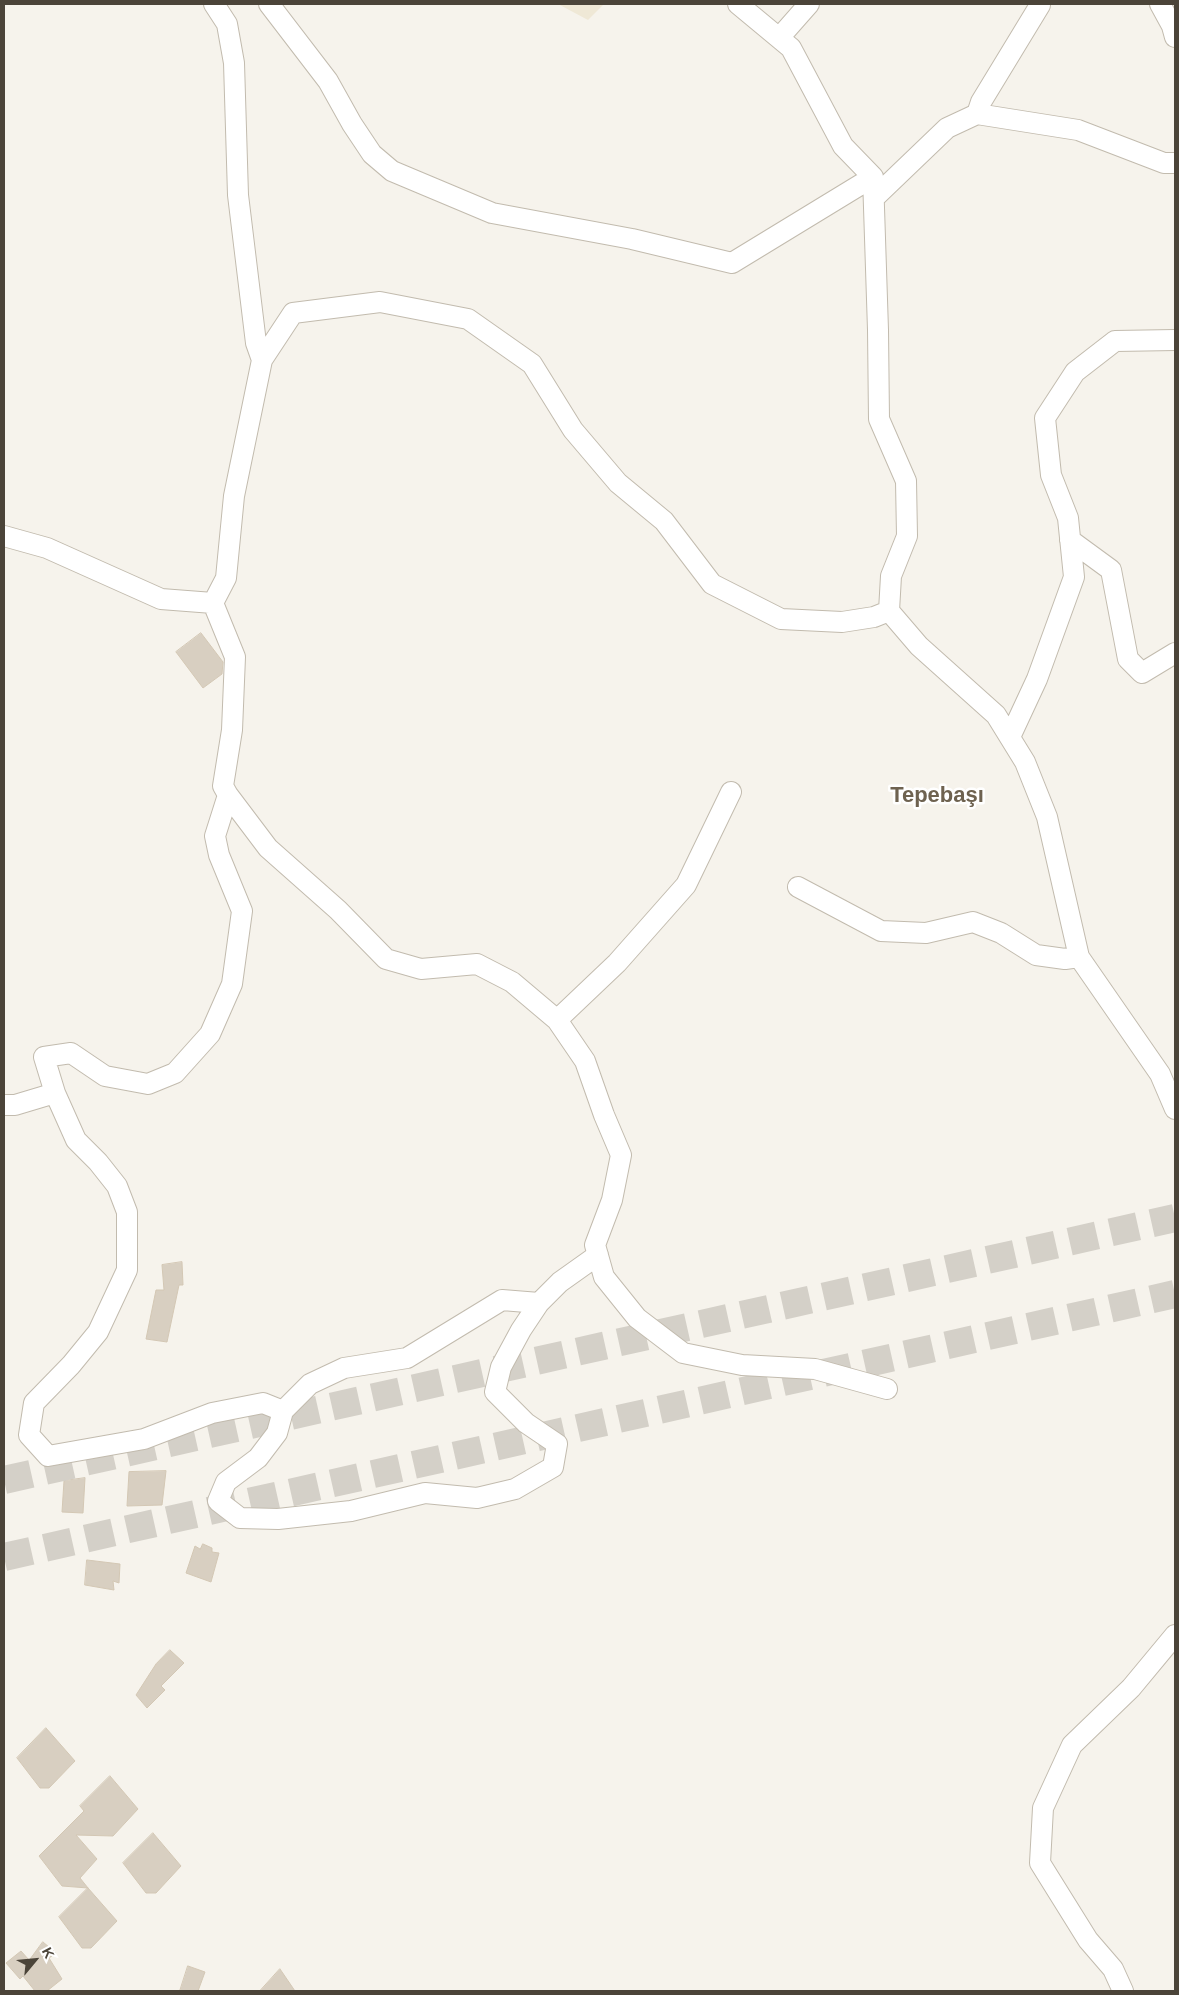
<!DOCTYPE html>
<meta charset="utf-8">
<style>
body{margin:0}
#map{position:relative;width:1179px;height:1995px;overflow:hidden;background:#f6f3ec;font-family:Arial,sans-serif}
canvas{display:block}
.frame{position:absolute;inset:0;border:5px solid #4b4439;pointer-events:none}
.north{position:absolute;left:10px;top:1935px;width:50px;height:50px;-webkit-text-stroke:4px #fff;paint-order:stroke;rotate:62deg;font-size:14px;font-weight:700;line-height:20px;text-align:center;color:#4b4439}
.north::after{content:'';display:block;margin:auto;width:18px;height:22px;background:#4b4439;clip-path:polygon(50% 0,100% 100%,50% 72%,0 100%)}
</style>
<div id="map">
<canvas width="1179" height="1995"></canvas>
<div class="frame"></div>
<div class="north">K</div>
</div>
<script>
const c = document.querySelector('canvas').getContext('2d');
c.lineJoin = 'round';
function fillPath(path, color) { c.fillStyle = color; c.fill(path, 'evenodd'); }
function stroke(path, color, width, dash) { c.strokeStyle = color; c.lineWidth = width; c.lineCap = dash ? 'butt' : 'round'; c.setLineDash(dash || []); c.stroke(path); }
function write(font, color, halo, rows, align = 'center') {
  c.font = font + ' Arial,sans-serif'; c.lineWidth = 5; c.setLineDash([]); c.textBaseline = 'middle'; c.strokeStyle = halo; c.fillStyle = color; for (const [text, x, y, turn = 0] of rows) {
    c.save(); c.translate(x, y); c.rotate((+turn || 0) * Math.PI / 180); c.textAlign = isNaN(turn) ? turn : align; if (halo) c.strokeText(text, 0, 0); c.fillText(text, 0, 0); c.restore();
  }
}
fillPath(new Path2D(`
 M 558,4 L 604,4 L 588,20 Z`), '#efe8d6');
const building = new Path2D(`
 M 201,633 L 223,662 L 222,674 L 203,688 L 176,652 Z
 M 182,1262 L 183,1285 L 179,1285 L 167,1342 L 146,1339 L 156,1290 L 164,1290 L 162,1265 Z
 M 166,1471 L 162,1505 L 127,1506 L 129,1472 Z
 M 85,1478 L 83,1513 L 62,1512 L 64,1481 Z
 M 203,1544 L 212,1548 L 212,1552 L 219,1553 L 211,1582 L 186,1573 L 195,1546 L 200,1549 Z
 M 87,1560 L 120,1564 L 119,1583 L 113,1581 L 114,1590 L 85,1585 Z
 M 170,1650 L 184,1663 L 161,1686 L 165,1690 L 147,1708 L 136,1695 L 156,1664 Z
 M 46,1728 L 75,1761 L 49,1788 L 40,1788 L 17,1758 Z
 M 110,1776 L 138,1809 L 113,1836 L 76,1835 L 97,1859 L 80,1878 L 88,1888 L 62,1886 L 39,1856 L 84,1811 L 80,1806 Z
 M 153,1833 L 181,1866 L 156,1893 L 146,1893 L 123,1863 Z
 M 88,1888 L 117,1921 L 91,1948 L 82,1948 L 59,1917 Z
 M 43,1942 L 56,1953 L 49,1958 L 62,1979 L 47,1991 L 35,1991 L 23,1976 L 20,1979 L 6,1963 L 21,1951 L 29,1960 Z
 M 188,1966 L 205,1972 L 198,1991 L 180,1991 Z
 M 280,1969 L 295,1991 L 260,1991 Z`);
fillPath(building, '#d8cfc1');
stroke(building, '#d3c7b4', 1);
stroke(new Path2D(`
 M 4,1480 L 1175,1218
 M 4,1557 L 1175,1294`), '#d4d0c8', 28, [28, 14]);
const minor = new Path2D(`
 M 214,4 L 227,24 L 234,63 L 238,195 L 256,343 L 262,360
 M 269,4 L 328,81 L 352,124 L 372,154 L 392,171 L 492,213 L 632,239 L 732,263 L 873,177
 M 738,4 L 791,48 L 843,146 L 873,177 L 878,330 L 879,419 L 906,481 L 907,536 L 891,576 L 889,611 L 919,646 L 996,715 L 1025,762 L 1047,817 L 1079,957 L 1160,1074 L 1175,1109
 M 1160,4 L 1172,26 L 1175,37
 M 779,38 L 809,4
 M 977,114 L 981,102 L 1040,5
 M 874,198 L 947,128 L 977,114 L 1078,130 L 1164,163 L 1175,163
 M 4,536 L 47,548 L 161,599 L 213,603 L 226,578 L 234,496 L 262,360 L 293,313 L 380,302 L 468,319 L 532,364 L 573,430 L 618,483 L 664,521 L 712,584 L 781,619 L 842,622 L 874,617 L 889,611
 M 1070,540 L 1111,570 L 1128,659 L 1142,673 L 1175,653
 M 213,603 L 235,657 L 232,730 L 223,786 L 228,795 L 268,848 L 338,910 L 386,959 L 421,969 L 477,964 L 512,982 L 557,1020 L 585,1061 L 604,1115 L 621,1155 L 612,1200 L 595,1245 L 604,1277 L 637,1318 L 683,1353 L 742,1365 L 815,1369 L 887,1389
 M 1010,737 L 1037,679 L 1074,577 L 1068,518 L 1051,475 L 1045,418 L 1075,372 L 1115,341 L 1175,340
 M 228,795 L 215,836 L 219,855 L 242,911 L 232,984 L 210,1034 L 175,1073 L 148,1084 L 105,1076 L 71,1053 L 44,1057 L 55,1093 L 76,1140 L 98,1162 L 117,1186 L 127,1212 L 127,1270 L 98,1332 L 71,1365 L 34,1403 L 29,1435 L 48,1456 L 144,1439 L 212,1413 L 263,1403 L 283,1411 L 277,1433 L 258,1458 L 226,1482 L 218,1501 L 240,1518 L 278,1519 L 351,1511 L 425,1493 L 477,1498 L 515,1489 L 553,1467 L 557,1444 L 526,1423 L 495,1392 L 501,1367 L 521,1330 L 539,1303 L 560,1282 L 598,1255
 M 798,887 L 881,931 L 926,933 L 973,922 L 1001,933 L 1036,955 L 1065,959 L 1079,957
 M 557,1020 L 617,963 L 686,885 L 731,792
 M 4,1105 L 15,1105 L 55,1093
 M 283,1411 L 310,1384 L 344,1368 L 407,1358 L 502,1300 L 539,1303
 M 1123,1991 L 1113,1969 L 1088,1940 L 1040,1863 L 1043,1808 L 1072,1745 L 1131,1688 L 1175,1635`);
stroke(minor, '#c2bbae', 22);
stroke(minor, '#fff', 20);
write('bold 22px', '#6e6250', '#fff', [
 ["Tepebaşı",937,796]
]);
</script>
